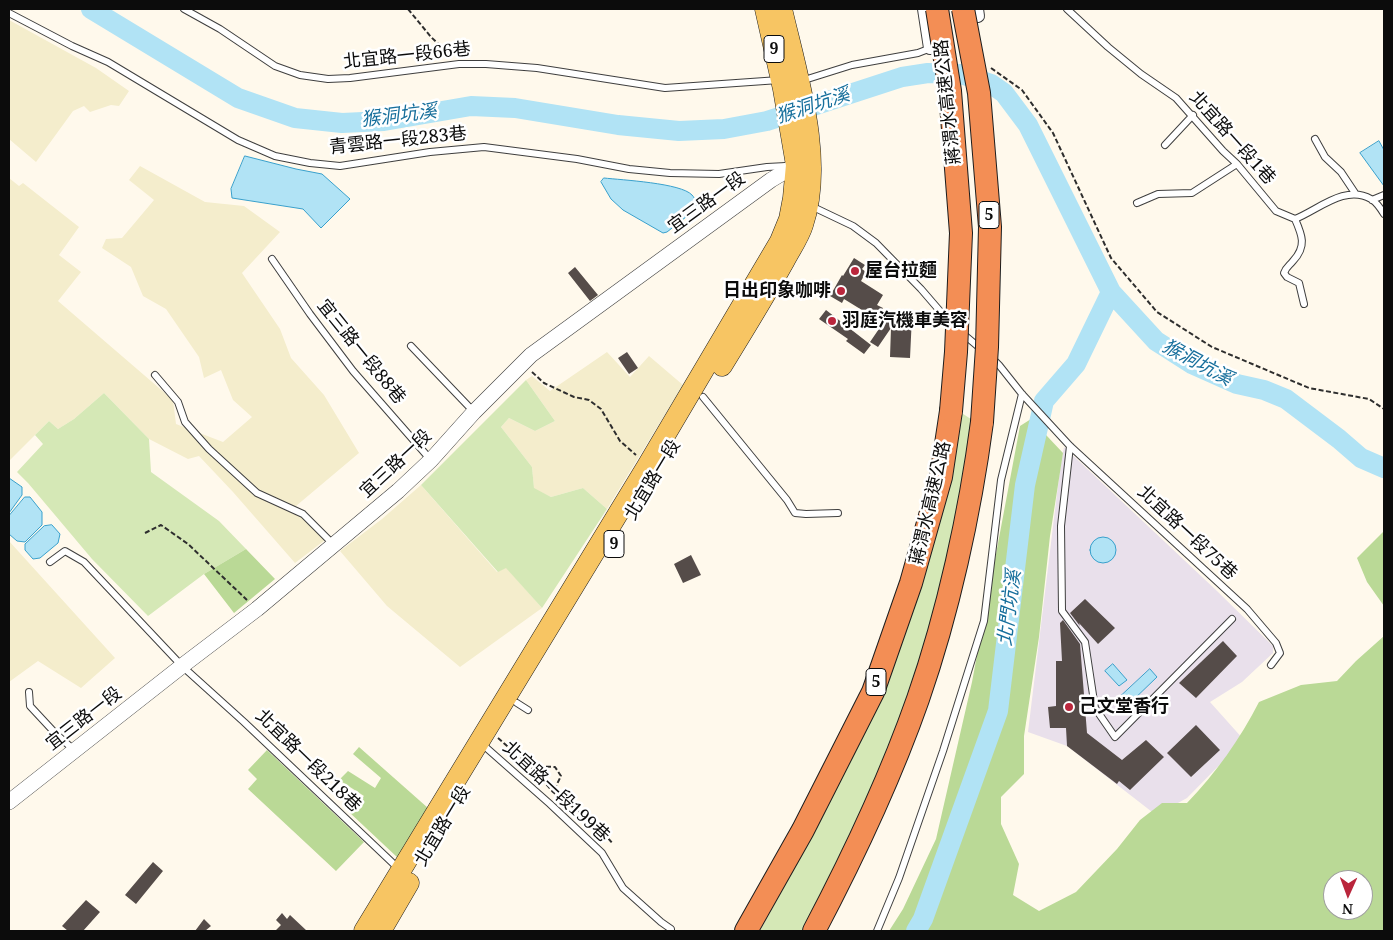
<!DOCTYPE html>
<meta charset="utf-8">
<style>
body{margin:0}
#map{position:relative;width:1393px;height:940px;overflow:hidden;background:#fff9ec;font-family:"Noto Serif",serif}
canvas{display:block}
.frame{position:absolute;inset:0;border:10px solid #0c0c0c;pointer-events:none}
.north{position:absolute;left:1323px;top:870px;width:50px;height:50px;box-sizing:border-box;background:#fff;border:1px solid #9e9e9e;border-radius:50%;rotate:182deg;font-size:14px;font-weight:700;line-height:20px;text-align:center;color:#0c0c0c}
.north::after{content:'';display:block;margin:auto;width:18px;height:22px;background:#ba263c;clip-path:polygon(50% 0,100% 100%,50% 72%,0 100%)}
</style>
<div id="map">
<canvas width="1393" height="940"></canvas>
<div class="frame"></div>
<div class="north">N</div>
</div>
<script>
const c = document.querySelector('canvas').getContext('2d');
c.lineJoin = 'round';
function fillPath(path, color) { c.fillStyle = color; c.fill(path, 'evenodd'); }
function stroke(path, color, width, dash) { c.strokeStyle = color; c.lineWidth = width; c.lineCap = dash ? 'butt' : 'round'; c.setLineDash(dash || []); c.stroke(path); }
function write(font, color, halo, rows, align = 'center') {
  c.font = font + ' "Noto Serif","Noto Sans TC",serif'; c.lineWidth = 5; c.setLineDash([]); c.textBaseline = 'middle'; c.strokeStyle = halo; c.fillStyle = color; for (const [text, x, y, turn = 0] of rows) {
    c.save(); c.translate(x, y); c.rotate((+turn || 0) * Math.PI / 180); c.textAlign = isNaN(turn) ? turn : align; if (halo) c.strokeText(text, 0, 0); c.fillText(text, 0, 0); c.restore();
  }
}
fillPath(new Path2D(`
 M 1064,447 L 1217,591 L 1273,646 L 1273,653 L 1242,682 L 1210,702 L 1244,740 L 1187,798 L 1156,815 L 1067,746 L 1028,732 L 1060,469 Z`), '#e9e0eb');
fillPath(new Path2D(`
 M 9,20 L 96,68 L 129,91 L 119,106 L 111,105 L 90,112 L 84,106 L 73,111 L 36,162 L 9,139 Z
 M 140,166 L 205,202 L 244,206 L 280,232 L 242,273 L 280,329 L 291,358 L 324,395 L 359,453 L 296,506 L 325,540 L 295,563 L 233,492 L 199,456 L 188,459 L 149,439 L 104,393 L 74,419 L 58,429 L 49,421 L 9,461 L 9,178 L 19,186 L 23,183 L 79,227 L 59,255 L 81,272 L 58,301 L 173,400 L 176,424 L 223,442 L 252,417 L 233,400 L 221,370 L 204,378 L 199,357 L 166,309 L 143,296 L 131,267 L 102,248 L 106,239 L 122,238 L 154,200 L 129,180 Z
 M 607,352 L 630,377 L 649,356 L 683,385 L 607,509 L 583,488 L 551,497 L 534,489 L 532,467 L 501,427 L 509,418 L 535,431 L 555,421 L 526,380 L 532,376 L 550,391 Z
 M 421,485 L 497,572 L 506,567 L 542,608 L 460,667 L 387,606 L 340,551 L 382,519 Z
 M 9,541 L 115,658 L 81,688 L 38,661 L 9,682 Z`), '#f4edcc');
fillPath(new Path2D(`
 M 526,380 L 555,421 L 535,431 L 509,418 L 501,427 L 532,467 L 534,488 L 551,497 L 583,488 L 607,509 L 542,608 L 506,568 L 498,572 L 421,485 Z
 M 104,393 L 149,439 L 151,472 L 219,521 L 246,549 L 204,574 L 148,616 L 92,559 L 28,483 L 17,472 L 43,444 L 35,435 L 49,421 L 58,429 L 74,419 Z
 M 960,412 L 974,421 L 955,537 L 905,714 L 869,799 L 803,931 L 760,931 L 828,807 L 875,708 Z`), '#d5e8b6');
fillPath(new Path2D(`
 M 1031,419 L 1063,453 L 1050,536 L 1039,637 L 1024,736 L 1024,774 L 1001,797 L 1001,824 L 1019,864 L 1013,895 L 1039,911 L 1076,892 L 1117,849 L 1140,820 L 1162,803 L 1187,803 C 1216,773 1240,739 1259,702 L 1301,685 L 1337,681 L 1356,661 L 1384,636 L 1384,931 L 889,931 L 903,909 L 936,839 L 972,682 L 1020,426 ZM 1333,880 L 1363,880 L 1363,910 L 1333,910 Z
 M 1384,531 L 1384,606 L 1367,582 L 1357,558 Z
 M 246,549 L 275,579 L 234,613 L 204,574 Z
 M 359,747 L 428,808 L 398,858 L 349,812 L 364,796 L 339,780 L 348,771 L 375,788 L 381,778 L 353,754 Z
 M 267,750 L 364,842 L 336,871 L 248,789 L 257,779 L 248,770 Z`), '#bad996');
const water = new Path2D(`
 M 1379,141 L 1384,150 L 1384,186 L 1360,153 Z
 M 245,156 L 296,169 L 322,174 L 350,199 L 321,228 L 303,209 L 232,198 L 231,189 Z
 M 604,178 C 622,180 681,183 692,195 C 696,199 696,204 696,209 L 667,232 L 663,233 L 623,210 L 611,199 L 601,182 Z
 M 9,478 L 22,487 L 22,495 L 9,513 Z
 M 25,497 L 30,497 L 42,512 L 42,525 L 25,542 L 17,541 L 9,534 L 9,516 Z
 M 52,525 L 60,534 L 58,543 L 40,558 L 33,559 L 25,550 L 25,544 L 44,526 Z
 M1090 550a13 13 0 1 1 26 0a13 13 0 1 1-26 0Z
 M 1113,664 L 1127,680 L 1119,686 L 1105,671 Z
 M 1150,669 L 1157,677 L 1129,704 L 1121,696 Z`);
fillPath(water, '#b1e3f5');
stroke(water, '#39a0cc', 1);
stroke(new Path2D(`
 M 91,9 L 238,98 L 295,118 L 342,123 L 384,121 L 471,106 L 515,108 L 618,125 L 679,131 L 724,129 L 767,121 L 902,77 L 928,73 L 961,74 L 991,84 L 1004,93 L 1028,125 L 1111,292 L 1156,341 L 1192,364 L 1237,384 L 1264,390 L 1286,399 L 1339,439 L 1361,458 L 1384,468
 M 916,931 L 923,919 L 998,711 L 1025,485 L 1044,401 L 1076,364 L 1111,292`), '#b1e3f5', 20);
fillPath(new Path2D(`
 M 854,258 L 865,265 L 862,269 L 866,272 L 861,281 L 883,295 L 877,305 L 883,308 L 879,315 L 912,316 L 910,358 L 890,357 L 891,328 L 878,347 L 870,342 L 883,323 L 844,299 L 842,303 L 830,296 L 842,275 L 843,276 Z
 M 575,267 L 598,295 L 590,301 L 568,273 Z
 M 826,310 L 871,345 L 864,354 L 846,341 L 848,339 L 819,319 Z
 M 627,352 L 638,368 L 629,374 L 618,358 Z
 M 691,555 L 701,575 L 683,583 L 674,564 Z
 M 1085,599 L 1115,628 L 1098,644 L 1079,623 L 1080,626 L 1070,613 Z
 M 1063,620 L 1080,644 L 1087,733 L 1122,760 L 1146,740 L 1164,757 L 1130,790 L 1119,781 L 1117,784 L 1067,746 L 1066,728 L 1050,728 L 1048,707 L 1056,706 L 1056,661 L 1062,661 L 1060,623 Z
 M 1223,641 L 1237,656 L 1196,698 L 1179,683 Z
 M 1196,725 L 1220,750 L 1191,777 L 1167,753 Z
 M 153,862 L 163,871 L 136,904 L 125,895 Z
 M 86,900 L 100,912 L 83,931 L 68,931 L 62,926 Z
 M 282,913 L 287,919 L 290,915 L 307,931 L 275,931 L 281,925 L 276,920 Z
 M 204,919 L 211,926 L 205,931 L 195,931 Z`), '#554c49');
const service = new Path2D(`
 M 184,9 L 220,29 L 275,66 L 300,75 L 328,79 L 350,78 L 459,64 L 486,64 L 537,68 L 665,88 L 779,80
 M 1067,9 L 1108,47 L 1141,74 L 1176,98 L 1223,151 L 1237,164 L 1276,211 L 1295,219 C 1318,210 1345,184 1371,199 C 1376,202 1381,209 1384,214
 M 9,13 L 72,46 L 108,62 L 238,140 L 275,156 L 310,163 L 340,166 L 430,152 L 484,147 L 577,159 L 629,169 L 670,173 L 719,174 L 767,167 L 786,166
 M 801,81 L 852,65 L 918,53 L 931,48
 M 1315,139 L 1325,157 L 1341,172 L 1355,193
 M 1165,145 L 1193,115
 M 1372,200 L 1384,195
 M 1137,203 L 1158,194 L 1192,193 L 1237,164
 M 811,206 L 853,226 L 876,243 L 921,289 L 952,325
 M 1295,219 C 1302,235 1307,246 1293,261 C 1289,266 1286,267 1284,273 L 1287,277 L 1299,283 L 1304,304
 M 272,259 L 310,314 L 353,371 L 430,459
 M 962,333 L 981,349
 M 411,346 L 474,412
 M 991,357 L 999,365 L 1022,394 L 1070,446 L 1247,609 L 1276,643 L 1280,653 L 1271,665
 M 155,375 L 178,402 L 185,422 L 209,449 L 257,493 L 303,514 L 333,544
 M 703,397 L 787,500 L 795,513 L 806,514 L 838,513
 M 1070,446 L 1061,526 L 1062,611 L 1085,642 L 1095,708 L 1115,737 L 1232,619
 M 50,562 L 65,551 L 84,562 L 182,666 L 244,722 L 399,869
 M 29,692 L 30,706 L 56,734 L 74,750
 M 517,703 L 528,710
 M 482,744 L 550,804 L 602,853 L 623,888 L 661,922 L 671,929 L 671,931
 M 877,931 L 899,878 L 943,751 L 984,621 L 1001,480 L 1022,394`);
const minor = new Path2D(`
 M 924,9 L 930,48
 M 977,9 L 978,16`);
const tertiary = new Path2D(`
 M 9,802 L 182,666 L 257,609 L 398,491 L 431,460 L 474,412 L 531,355 L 771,180 L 796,165 L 805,165`);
const primary = new Path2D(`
 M 722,366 C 743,332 764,298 784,262 C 790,250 799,238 803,225 C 825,160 797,74 782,9
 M 364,931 L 647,466 L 780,241 L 789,219 L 793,198 L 796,165 L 783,89 L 765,9
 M 381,931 L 409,883`);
const motorway = new Path2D(`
 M 746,931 L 803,830 L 873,692 L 911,583 L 941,477 L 951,411
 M 814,931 C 853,857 890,779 918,699 C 948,613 970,513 982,422`);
stroke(service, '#3f3f3f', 8);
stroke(minor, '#3f3f3f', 14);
stroke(tertiary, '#3f3f3f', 16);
stroke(primary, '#1d1d1d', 21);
stroke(motorway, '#1d1d1d', 24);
stroke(new Path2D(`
 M 408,9 L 431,37 L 452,57
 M 991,68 L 1022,90 L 1053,133 L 1111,258 L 1157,312 L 1212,347 L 1309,388 L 1369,399 L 1384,409
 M 532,372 L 544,383 L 574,397 L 589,400 L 601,409 L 620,441 L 636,455
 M 145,533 L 161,525 L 188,544 L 247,600
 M 498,738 L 530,766 L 553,792 L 597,825 L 613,844
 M 531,766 L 555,767 L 561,776 L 553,792`), '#2e2e2e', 2, [5, 2.5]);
stroke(service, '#fff', 6);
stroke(minor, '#fff', 12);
stroke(tertiary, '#fff', 15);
stroke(primary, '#f7c563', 20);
stroke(motorway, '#f38e55', 22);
const motorwayBridge = new Path2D(`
 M 937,9 L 950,91 L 961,233 L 956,352 L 951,411
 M 963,9 L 979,93 L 990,227 L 987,347 L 982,422`);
stroke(motorwayBridge, '#1d1d1d', 24, []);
stroke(motorwayBridge, '#f38e55', 22);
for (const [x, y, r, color] of [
 [855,271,5,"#ba263c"],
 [841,291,5,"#ba263c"],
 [832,321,5,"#ba263c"],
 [1069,707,5,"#ba263c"]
]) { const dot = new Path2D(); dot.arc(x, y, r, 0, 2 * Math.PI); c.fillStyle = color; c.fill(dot); stroke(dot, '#fff', 2); }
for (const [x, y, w] of [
 [774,49,20],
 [989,215,20],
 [614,544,20],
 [876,682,20]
]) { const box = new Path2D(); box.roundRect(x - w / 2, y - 13.5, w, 27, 4); c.fillStyle = '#fff'; c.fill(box); stroke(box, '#0c0c0c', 1); }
write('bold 16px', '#0c0c0c', null, [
 ["9",774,49],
 ["5",989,215],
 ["9",614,544],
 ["5",876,682]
]);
write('18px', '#0c0c0c', '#fff', [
 ["北宜路一段66巷",407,56,-6],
 ["蔣渭水高速公路",948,102,-96],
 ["北宜路一段1巷",1232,138,48],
 ["青雲路一段283巷",398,141,-6],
 ["宜三路一段",707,203,-36],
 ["宜三路一段88巷",361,352,51],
 ["宜三路一段",396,464,-43],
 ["北宜路一段",653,480,-59],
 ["蔣渭水高速公路",931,503,-77],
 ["北宜路一段75巷",1187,533,43],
 ["宜三路一段",84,719,-38],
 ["北宜路一段218巷",308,761,44],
 ["北宜路一段199巷",556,792,43],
 ["北宜路一段",443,826,-59]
]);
write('bold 18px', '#0c0c0c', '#fff', [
 ["屋台拉麵",865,271],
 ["日出印象咖啡",831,291,"right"],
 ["羽庭汽機車美容",842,321],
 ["己文堂香行",1079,707]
], 'left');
write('italic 19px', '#176f9c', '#fff', [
 ["猴洞坑溪",813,106,-18],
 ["猴洞坑溪",399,116,-7],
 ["猴洞坑溪",1197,363,28],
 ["北門坑溪",1010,608,-83]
]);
</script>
